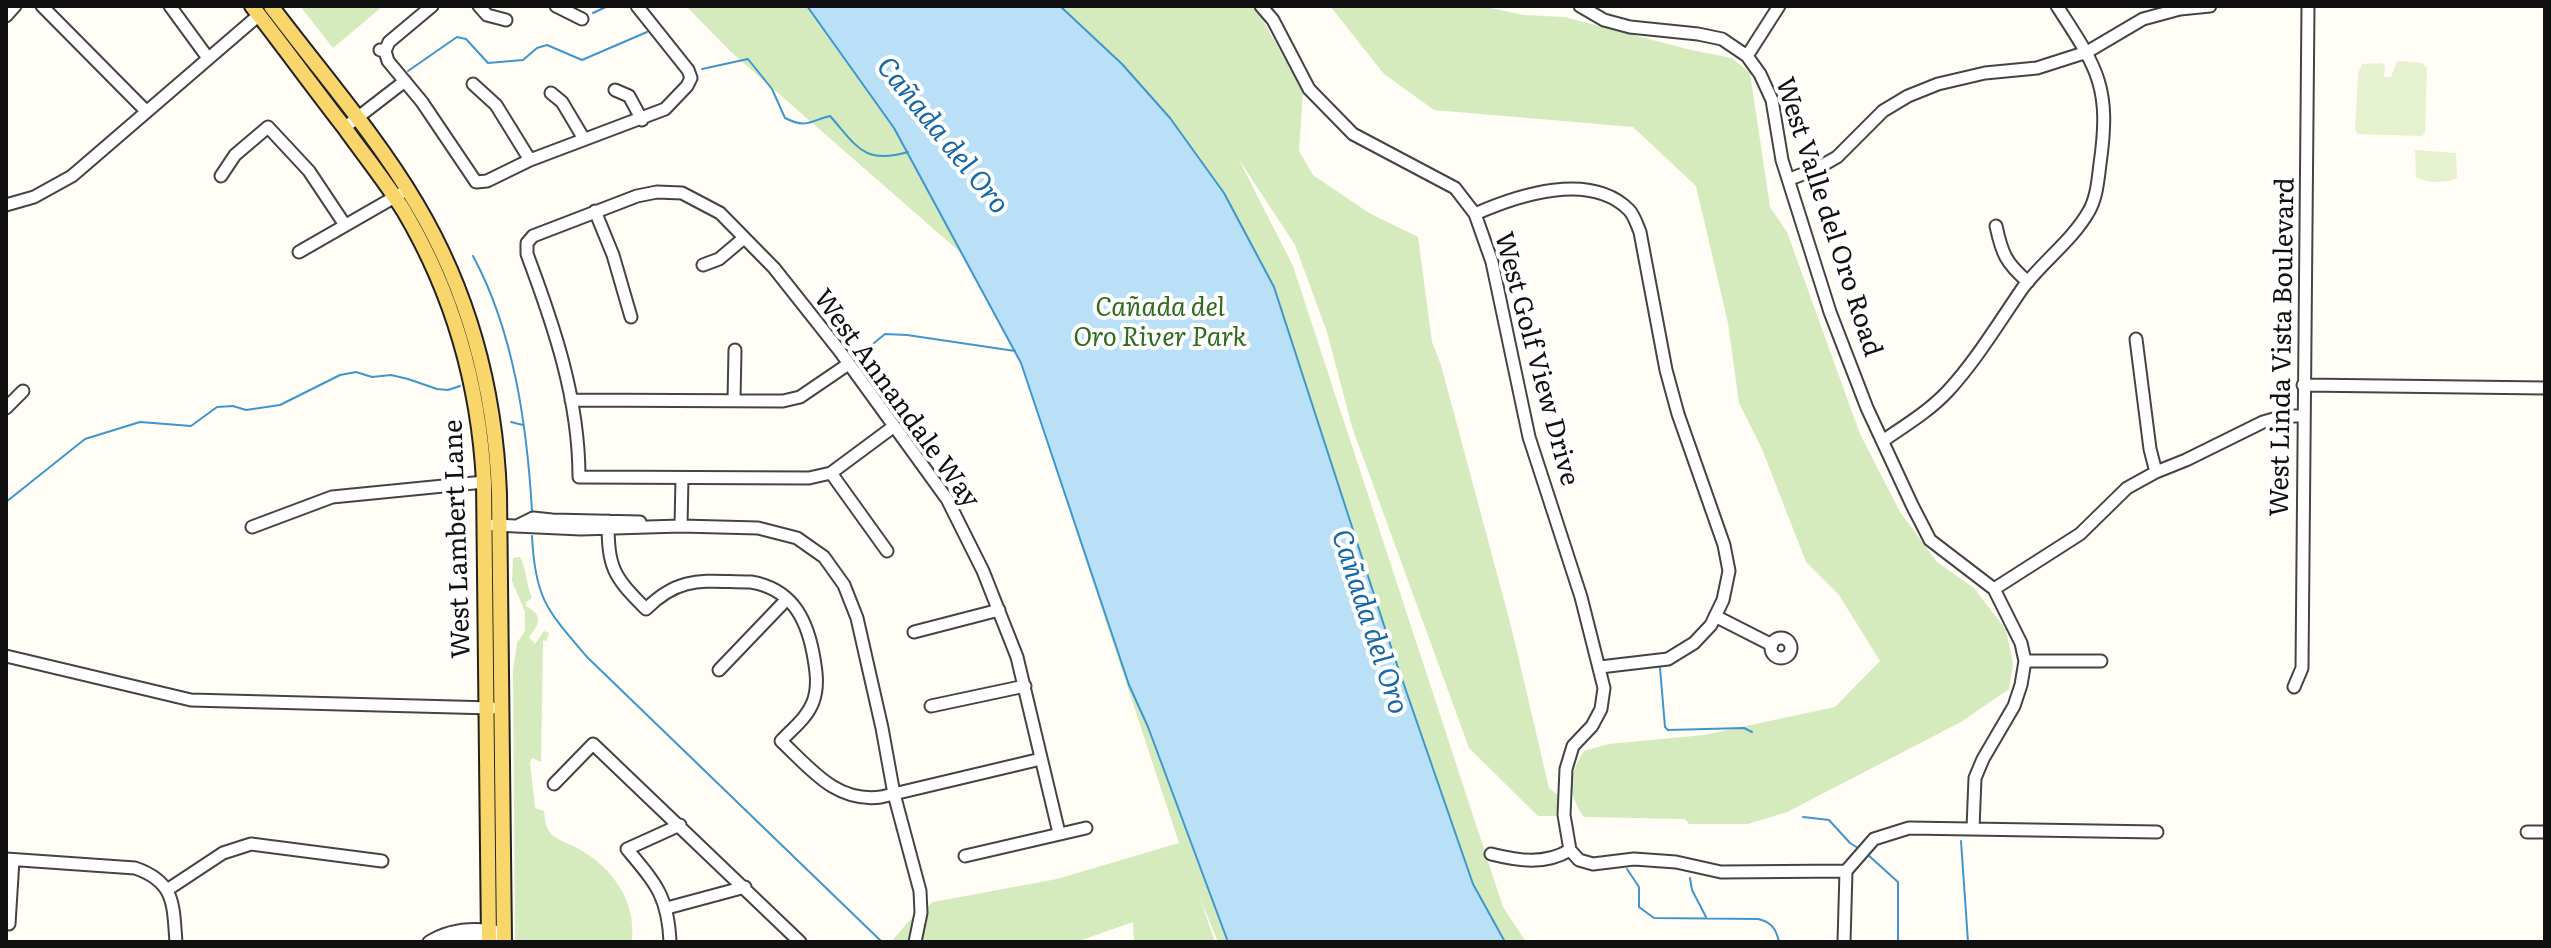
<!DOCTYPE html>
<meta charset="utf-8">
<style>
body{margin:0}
#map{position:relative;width:2551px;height:948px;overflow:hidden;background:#fffdf5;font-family:Literata,serif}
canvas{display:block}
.frame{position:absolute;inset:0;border:8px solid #111;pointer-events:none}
</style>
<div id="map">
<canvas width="2551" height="948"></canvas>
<div class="frame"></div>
</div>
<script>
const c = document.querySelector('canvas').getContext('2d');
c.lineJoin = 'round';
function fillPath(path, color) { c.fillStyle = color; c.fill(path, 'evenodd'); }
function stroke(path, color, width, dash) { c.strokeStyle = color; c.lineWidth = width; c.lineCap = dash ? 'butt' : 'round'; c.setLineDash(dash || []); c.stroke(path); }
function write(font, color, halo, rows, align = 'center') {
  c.font = font + ' Literata,serif'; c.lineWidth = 8; c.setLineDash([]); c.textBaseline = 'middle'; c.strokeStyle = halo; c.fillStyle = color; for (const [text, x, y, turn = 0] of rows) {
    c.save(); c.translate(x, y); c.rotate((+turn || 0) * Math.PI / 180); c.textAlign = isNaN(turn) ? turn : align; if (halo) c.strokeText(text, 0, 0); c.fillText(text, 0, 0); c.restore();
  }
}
fillPath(new Path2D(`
 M 300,6 L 383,6 L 333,48 Z
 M 686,6 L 1250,6 L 1260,15 L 1303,92 L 1299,151 L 1313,175 L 1369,213 L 1418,237 L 1432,342 L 1441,365 L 1512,630 L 1549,788 L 1560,797 L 1556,816 L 1538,816 L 1469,748 L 1352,427 L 1327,332 L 1295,245 L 1238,158 L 1293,266 L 1503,907 L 1526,942 L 1218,942 L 1200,898 L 1215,942 L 1134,942 L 1133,922 L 1076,942 L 891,942 L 908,922 L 933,902 L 1057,879 L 1179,843 L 1006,318 L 984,273 L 731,52 Z
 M 1330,6 L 1481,6 L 1524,15 L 1564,17 L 1691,50 L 1732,58 L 1750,73 L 1770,207 L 1787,232 L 1860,434 L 1900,512 L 1937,562 L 1974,588 L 2006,630 L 2013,663 L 2009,689 L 1961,722 L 1787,812 L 1748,824 L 1689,824 L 1685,819 L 1584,817 C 1567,794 1569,773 1584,751 L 1608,744 L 1704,735 L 1835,707 L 1880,661 L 1839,595 L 1806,562 L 1762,449 L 1739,403 L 1728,323 L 1696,186 L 1633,127 L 1434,110 L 1384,74 Z
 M 520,557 C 527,570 526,584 532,598 L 526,602 L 526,606 C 544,615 539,625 529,637 L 535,644 L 544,631 L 549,633 L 546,641 L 543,640 L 541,762 L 532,758 L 530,763 L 535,808 L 544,811 C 545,820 545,828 552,835 C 559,841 571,844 579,849 C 614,869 636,901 632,942 L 517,942 L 515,938 L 513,670 L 517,643 L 525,631 L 525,612 L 512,581 L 513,558 Z`), '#d5ebbd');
fillPath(new Path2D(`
 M 2397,61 L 2422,63 L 2427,68 L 2425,133 L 2422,136 L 2358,134 L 2355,130 L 2358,74 L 2362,64 L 2382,63 L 2385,67 L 2384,77 L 2391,77 Z
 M 2415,150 L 2456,153 L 2457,178 C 2446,184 2426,183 2416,177 Z`), '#e6f2cf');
const water = new Path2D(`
 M 807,6 L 1060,6 L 1122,64 L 1170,118 L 1224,193 L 1274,287 L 1394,656 L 1473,884 L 1505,942 L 1228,942 L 1148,727 L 1129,685 L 1021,363 L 894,128 Z`);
fillPath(water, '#b9e0f7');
stroke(water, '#3f96cf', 2);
stroke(new Path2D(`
 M 593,13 L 608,6
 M 702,69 L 748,59 L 772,89 L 785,118 C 807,129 809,121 830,116 C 857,146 863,165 908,152
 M 408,71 L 457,37 L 466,39 L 488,63 L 523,60 L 537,48 L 547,45 L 582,60 L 647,32
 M 473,256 C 514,332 527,426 532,511
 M 852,361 L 885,334 L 907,335 L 1015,351
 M 511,422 L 523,425
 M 6,502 L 85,439 L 140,422 L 191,426 L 217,407 L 233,406 L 246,410 L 280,405 L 340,375 L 356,372 L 372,377 L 391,375 L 408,379 L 437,389 L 448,390 L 460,386
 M 532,536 C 535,599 547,610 587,657 L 882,942
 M 1660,668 L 1665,727 L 1668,730 L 1744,728 L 1752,732
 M 1803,817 L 1829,820 L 1850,843 L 1858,848
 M 1961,841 L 1968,942
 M 1867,854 L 1898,882 L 1898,942
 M 1627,869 L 1639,887 L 1639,907 L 1654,918 L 1758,919 C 1771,922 1776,928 1779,942
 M 1690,878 L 1692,890 L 1706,917`), '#3f96cf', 2);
const minor = new Path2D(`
 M 42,6 L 146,111
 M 170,6 L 208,58
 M 479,6 L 487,15 L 506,20
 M 556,6 L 582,19
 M 1261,6 L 1273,20 L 1309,89 L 1353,134 L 1455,188 L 1475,214 L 1492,262 L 1529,437 L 1581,597 L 1604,688 L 1601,709 L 1592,726 L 1573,746 L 1566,769 L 1564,815 L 1570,850 L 1579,860 L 1593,864 L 1634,859 L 1676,862 L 1721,872 L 1846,871 L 1874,839 L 1909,828 L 2157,832
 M 1580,6 L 1604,20 L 1630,27 L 1698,34 L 1722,39 L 1747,56 L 1760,74 L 1772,100 L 1782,160 L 1830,312 L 1867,408 L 1912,505 L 1930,540 L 1994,589 L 2021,643 L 2025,661 L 2021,685 L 2014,706 L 1983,759 L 1975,778 L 1973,828
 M 6,16 L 15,6
 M 380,50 L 385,51 L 389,42 L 432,6
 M 385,51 L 388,61 L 422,102 L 476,182
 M 1747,56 L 1779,6
 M 473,84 L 496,105 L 530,160
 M 615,90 L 629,96 L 642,120
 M 551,93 L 562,102 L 584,139
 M 344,128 L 405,81
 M 221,176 L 235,155 L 268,127 L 309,171 L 345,225
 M 1790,179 L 1816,169 L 1837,157 L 1883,111 L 1908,96 L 1938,84 L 1985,73 L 2037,68 L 2087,52 L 2143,19 L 2180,9 L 2210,6
 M 476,182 L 487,181 L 530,160 L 665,109 L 687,86 L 691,78 L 688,70 L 637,6
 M 6,205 L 34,197 L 72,176 L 259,15
 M 595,211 L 613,255 L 631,317
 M 1475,214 C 1518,195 1590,171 1629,210 C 1634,215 1637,225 1640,232 L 1666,370 L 1678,414 L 1724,545 L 1729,571 L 1723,600 L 1711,625 L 1694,643 L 1668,659 L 1600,667
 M 1996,226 C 2002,254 2006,263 2028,282
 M 527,243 L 533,236 L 637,196 L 657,192 L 682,193 L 720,213 L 774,268 L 839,350 L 947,499 L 983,571 L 1017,657 L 1059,833
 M 527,243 L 527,254 C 554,326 579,399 579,477 L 809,478 L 831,473 L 893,427
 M 299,252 L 400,194
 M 703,265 L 719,259 L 744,238
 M 2136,339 L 2150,449 L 2156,472
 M 2303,385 L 2545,388
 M 571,400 L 783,401 L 800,397 L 847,365
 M 734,400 L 735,350
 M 6,408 L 23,391
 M 1884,440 C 1906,425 1929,411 1947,392 C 1975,362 1998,324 2022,289 C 2042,262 2072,241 2089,211 C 2097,197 2098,179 2100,164 C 2111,87 2098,69 2057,6
 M 831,473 L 887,551
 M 608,521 C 608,568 613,576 646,609 C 681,574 705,582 751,582 C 791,589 806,617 813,653 C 816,669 819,686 813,702 C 807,718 792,729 781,741 C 811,769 836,803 881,797 L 1041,759
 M 494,525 L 581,529 L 681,526 L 758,528 L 797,538 L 824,557 L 844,585 L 857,618 L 882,728 L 894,794 L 920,891 L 921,913 L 915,942
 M 519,525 L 533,518 L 552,520 L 640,522
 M 681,526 L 682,478
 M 252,527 L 332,497 L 484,482
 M 1994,589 L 2080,534 L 2127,488 L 2156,472 L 2186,460 L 2263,422 L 2284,416 L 2304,416
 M 1715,616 L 1772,645
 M 914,632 L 999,610
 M1771 648a10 10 0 1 1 20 0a10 10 0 1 1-20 0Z
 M 6,656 L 191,700 L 492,708
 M 2025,661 L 2101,661
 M 719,670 L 787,599
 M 2294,687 L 2302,668 L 2308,6
 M 931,706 L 1025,686
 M 554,784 L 593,744 L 800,942
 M 2527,832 L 2545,832
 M 1491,854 C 1519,861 1545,865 1570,850
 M 965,856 L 1086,828
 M 6,859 L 135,868 C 176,882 173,906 176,942
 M 167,890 L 223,853 L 251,844 L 382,861
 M 667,908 L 745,887
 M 9,924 L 13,860
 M 429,942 C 453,927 478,927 504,933
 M 441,942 L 495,937
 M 670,942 C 668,896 656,884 627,849 L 680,825
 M 1844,942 L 1846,871`);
const major = new Path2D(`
 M 252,6 C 283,46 313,87 344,127 C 364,155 386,182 404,211 C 453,294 479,386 484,482 L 489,942
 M 271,6 C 319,70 375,134 416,203 C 469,292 495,390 499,493 L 504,942`);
stroke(minor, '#444', 15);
stroke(major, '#222', 18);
stroke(minor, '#fff', 11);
stroke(major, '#f9d66b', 14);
write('26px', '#111', '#fff', [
 ["West Valle del Oro Road",1828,217,72],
 ["West Linda Vista Boulevard",2283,347,-89],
 ["West Golf View Drive",1536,359,75],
 ["West Annandale Way",896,399,54],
 ["West Lambert Lane",458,539,-92]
]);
write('italic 26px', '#2f6b1f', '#fff', [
 ["Cañada del",1160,308],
 ["Oro River Park",1160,338]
]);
write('italic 28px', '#1768a6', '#fff', [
 ["Cañada del Oro",942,136,51],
 ["Cañada del Oro",1369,622,72]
]);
</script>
